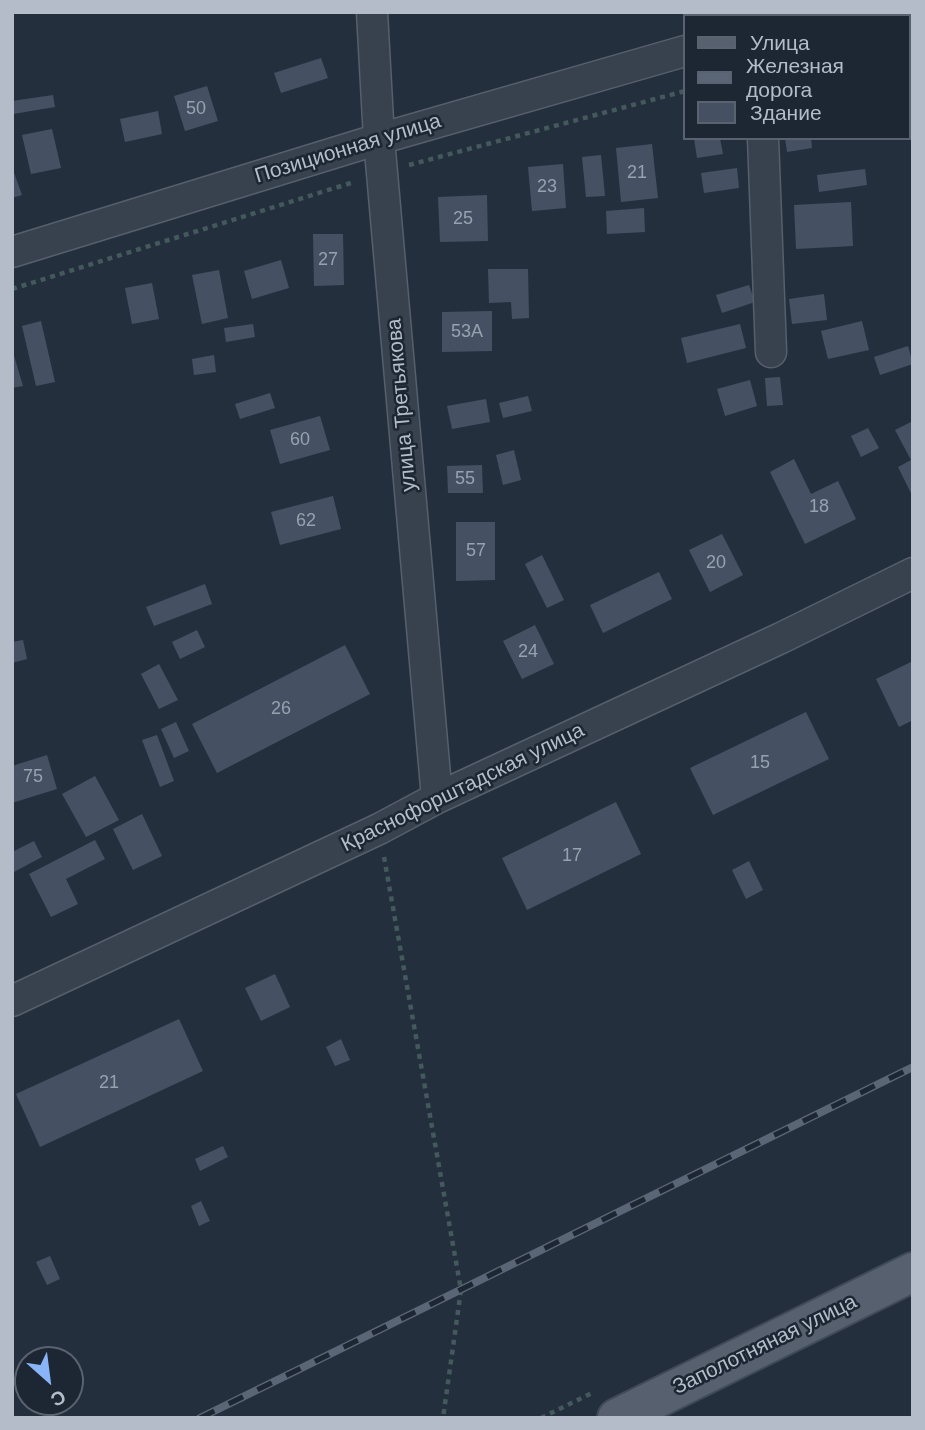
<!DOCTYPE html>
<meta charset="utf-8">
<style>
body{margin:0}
#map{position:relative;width:925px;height:1430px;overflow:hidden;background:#242f3e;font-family:Arial,sans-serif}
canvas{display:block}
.frame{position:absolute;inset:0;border:14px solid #b4bcc9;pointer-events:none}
.legend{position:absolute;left:683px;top:14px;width:228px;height:126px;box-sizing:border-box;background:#1d2633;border:2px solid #59626f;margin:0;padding:9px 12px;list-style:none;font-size:21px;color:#b4bcc9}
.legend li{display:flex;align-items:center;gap:14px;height:35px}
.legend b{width:35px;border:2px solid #59626f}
.north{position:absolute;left:14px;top:1346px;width:70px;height:70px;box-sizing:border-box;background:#1d2633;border:2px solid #59626f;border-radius:50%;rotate:152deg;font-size:19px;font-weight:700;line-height:28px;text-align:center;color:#b4bcc9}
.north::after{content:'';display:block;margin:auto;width:24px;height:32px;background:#8ab4f8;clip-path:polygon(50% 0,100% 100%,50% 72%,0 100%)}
</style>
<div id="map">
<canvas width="925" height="1430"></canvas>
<div class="frame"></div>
<ul class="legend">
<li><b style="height:9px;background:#56606e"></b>Улица</li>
<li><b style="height:9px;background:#5a6575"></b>Железная дорога</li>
<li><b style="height:19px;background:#455162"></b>Здание</li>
</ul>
<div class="north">С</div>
</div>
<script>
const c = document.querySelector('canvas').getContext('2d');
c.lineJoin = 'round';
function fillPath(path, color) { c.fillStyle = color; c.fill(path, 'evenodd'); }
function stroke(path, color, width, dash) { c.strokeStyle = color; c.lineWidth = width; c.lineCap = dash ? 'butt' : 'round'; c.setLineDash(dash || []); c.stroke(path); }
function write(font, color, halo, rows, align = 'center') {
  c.font = font + ' Arial,sans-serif'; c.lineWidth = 5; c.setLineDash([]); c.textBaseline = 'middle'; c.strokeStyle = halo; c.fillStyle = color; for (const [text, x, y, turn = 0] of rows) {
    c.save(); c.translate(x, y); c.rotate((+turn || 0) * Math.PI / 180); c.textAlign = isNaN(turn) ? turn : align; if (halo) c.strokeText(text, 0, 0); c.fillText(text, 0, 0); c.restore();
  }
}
fillPath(new Path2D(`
 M 321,58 L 328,78 L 281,93 L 274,73 Z
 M 909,66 L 913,66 L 913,111 L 909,112 Z
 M 207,86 L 218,121 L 185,131 L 174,96 Z
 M 53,95 L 55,107 L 13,114 L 12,101 Z
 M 158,111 L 162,134 L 125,142 L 120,119 Z
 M 52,129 L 61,168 L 31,174 L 22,135 Z
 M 694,138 L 720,138 L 723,154 L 697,158 Z
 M 785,138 L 811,138 L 812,148 L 787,152 Z
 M 652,144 L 658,198 L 621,202 L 616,148 Z
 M 601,155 L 605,196 L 586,197 L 582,157 Z
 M 563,164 L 566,208 L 532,211 L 528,167 Z
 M 12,167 L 22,195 L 12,198 Z
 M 737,168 L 739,188 L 704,193 L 701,173 Z
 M 865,169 L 867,185 L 819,192 L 817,175 Z
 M 487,195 L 488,241 L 440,242 L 438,197 Z
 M 851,202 L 853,246 L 796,249 L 794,205 Z
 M 644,208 L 645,232 L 607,234 L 606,211 Z
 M 313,234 L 343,234 L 344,285 L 314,286 Z
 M 281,260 L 289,288 L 252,299 L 244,271 Z
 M 488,269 L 528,269 L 529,318 L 512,319 L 511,302 L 489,303 Z
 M 219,270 L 228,318 L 202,324 L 192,275 Z
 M 152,283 L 159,319 L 132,324 L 125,288 Z
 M 749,285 L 755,302 L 722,313 L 716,295 Z
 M 824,294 L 827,320 L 792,324 L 789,299 Z
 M 492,311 L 492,351 L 442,352 L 442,312 Z
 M 41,321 L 55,382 L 36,386 L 22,326 Z
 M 862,321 L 869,350 L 828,359 L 821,331 Z
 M 253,324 L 255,337 L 226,342 L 224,328 Z
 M 740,324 L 746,348 L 687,363 L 681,338 Z
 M 908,346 L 913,364 L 880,375 L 874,357 Z
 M 12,349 L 23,386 L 12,388 Z
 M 214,355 L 216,372 L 194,375 L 192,359 Z
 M 780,377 L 783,405 L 767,406 L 765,378 Z
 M 750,380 L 757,406 L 725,416 L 717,389 Z
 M 270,393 L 275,408 L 240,419 L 235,404 Z
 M 528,396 L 532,411 L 503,418 L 499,403 Z
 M 486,399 L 490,422 L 452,429 L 447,406 Z
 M 320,416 L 330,450 L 280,464 L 270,430 Z
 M 913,421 L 913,492 L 911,493 L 898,467 L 911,460 L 895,430 Z
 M 868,428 L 879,448 L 861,457 L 851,436 Z
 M 514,450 L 521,480 L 503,485 L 496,455 Z
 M 794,459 L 811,494 L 838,481 L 856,519 L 805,544 L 770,472 Z
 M 482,465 L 483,493 L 448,493 L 447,466 Z
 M 333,496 L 341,529 L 280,545 L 271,512 Z
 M 456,522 L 495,522 L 495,580 L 456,581 Z
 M 722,534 L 743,575 L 710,592 L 689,550 Z
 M 542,555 L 564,600 L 547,608 L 525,564 Z
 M 659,572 L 672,599 L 603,633 L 590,605 Z
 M 205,584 L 212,604 L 154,626 L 146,607 Z
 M 535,625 L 554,664 L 522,679 L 503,641 Z
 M 197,630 L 205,647 L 180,659 L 172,642 Z
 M 23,640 L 27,659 L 12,663 L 12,642 Z
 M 345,645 L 370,694 L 217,773 L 192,724 Z
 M 913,661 L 913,720 L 899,727 L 876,679 Z
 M 159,664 L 178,700 L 159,709 L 141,674 Z
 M 806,712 L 829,759 L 713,815 L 690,768 Z
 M 176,722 L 189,751 L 174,758 L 161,729 Z
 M 157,735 L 174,781 L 160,787 L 142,740 Z
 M 47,755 L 57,789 L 12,803 L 12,766 Z
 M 95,776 L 119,820 L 86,837 L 62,794 Z
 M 616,802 L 641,854 L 527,910 L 502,858 Z
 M 142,814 L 162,856 L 133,870 L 113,829 Z
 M 95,840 L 105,859 L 66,879 L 78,904 L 51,917 L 29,874 Z
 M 34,841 L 42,857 L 12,873 L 12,852 Z
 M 749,861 L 763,890 L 746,899 L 732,870 Z
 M 275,974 L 290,1007 L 261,1021 L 245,988 Z
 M 179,1019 L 203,1071 L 40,1147 L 16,1094 Z
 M 341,1039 L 350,1060 L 335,1066 L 326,1047 Z
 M 223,1146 L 228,1157 L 200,1171 L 195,1159 Z
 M 201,1201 L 210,1221 L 199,1226 L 191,1206 Z
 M 50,1256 L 60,1279 L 47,1285 L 36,1262 Z`), '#455162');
const minor = new Path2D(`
 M 372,12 L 379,139 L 437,798
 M 807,16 L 819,12
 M 763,138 L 771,352
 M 12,252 L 379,139 L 685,51
 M 12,1001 L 379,829 L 437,798 L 781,638 L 913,573`);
const major = new Path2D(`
 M 617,1418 L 913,1272`);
stroke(minor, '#565f6c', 33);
stroke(major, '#414a57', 42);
stroke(new Path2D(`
 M 909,28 L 913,27
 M 409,165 L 685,91
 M 12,289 L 354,182
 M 384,857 L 461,1290 L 443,1418
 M 541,1418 L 592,1393`), '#44595c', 4.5, [5, 5]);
stroke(minor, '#38414e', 30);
stroke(major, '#56606e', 38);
const rail = new Path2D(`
 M 200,1418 L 913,1067`);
stroke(rail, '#5a6575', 8);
stroke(rail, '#1d2633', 5, [16]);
write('18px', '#98a1af', null, [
 ["50",196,109],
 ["21",637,173],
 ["23",547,187],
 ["25",463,219],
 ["27",328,260],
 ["53А",467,332],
 ["60",300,440],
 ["55",465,479],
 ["18",819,507],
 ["62",306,521],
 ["57",476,551],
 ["20",716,563],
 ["24",528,652],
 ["26",281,709],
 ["15",760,763],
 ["75",33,777],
 ["17",572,856],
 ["21",109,1083]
]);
write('21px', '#b4bcc9', '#1d2633', [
 ["Позиционная улица",348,149,-17],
 ["улица Третьякова",402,405,-95],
 ["Краснофорштадская улица",463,788,-26],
 ["Заполотняная улица",765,1345,-26]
]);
</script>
